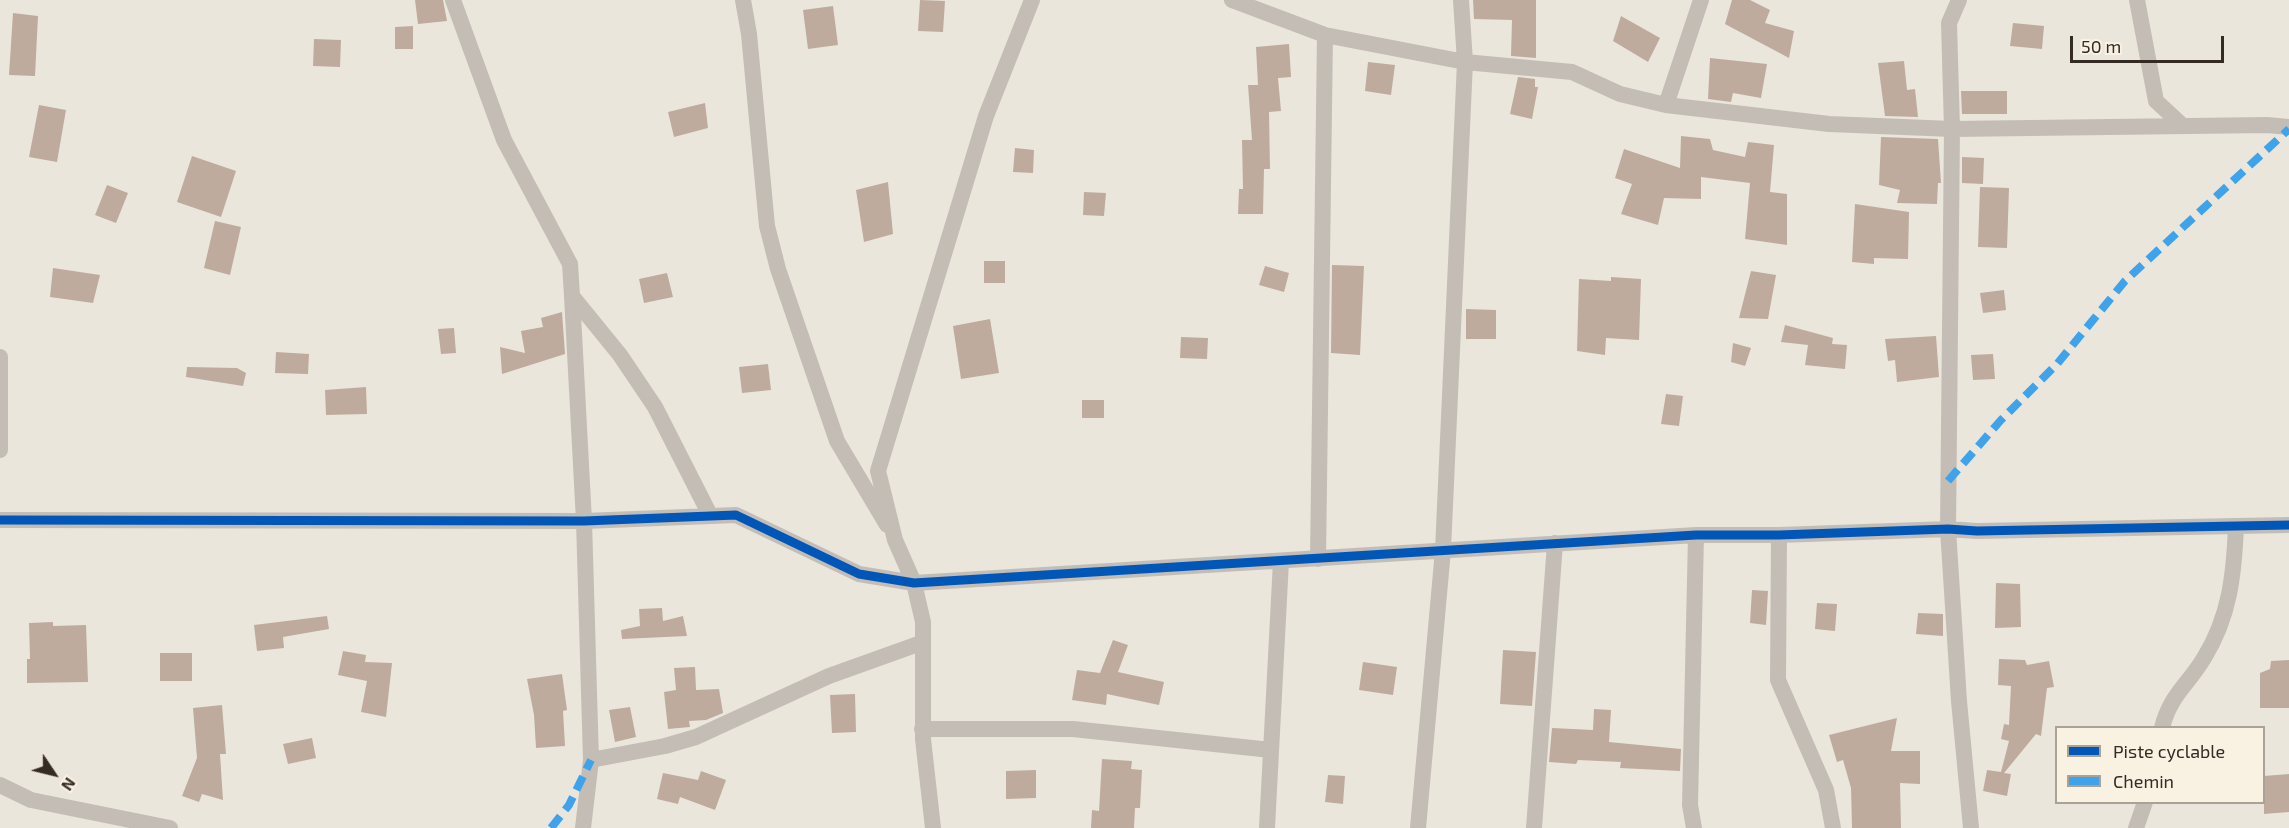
<!DOCTYPE html>
<style>
body{margin:0}
#map{position:relative;width:2289px;height:828px;overflow:hidden;background:#ebe6dc;font-family:"Exo 2",sans-serif}
canvas{display:block}
.legend{position:absolute;left:2055px;top:726px;width:210px;height:78px;box-sizing:border-box;background:#f9f1e2;border:2px solid #aaa296;margin:0;padding:8px 10px;list-style:none;font-size:18px;color:#342b25}
.legend li{display:flex;align-items:center;gap:12px;height:30px}
.legend b{width:30px;border:2px solid #aaa296}
.north{position:absolute;left:24px;top:744px;width:60px;height:60px;-webkit-text-stroke:4px #f9f1e2;paint-order:stroke;rotate:125deg;font-size:16px;font-weight:700;line-height:24px;text-align:center;color:#342b25}
.north::after{content:'';display:block;margin:auto;width:21px;height:27px;background:#342b25;clip-path:polygon(50% 0,100% 100%,50% 72%,0 100%)}
.scale{position:absolute;left:2070px;top:36px;width:154px;height:27px;box-sizing:border-box;border:3px solid #342b25;border-top:0;padding-left:8px;font-size:18px;line-height:21px;white-space:nowrap;color:#342b25;-webkit-text-stroke:4px #f9f1e2;paint-order:stroke}
</style>
<div id="map">
<canvas width="2289" height="828"></canvas>
<ul class="legend">
<li><b style="height:8px;background:#0057b8"></b>Piste cyclable</li>
<li><b style="height:8px;background:#3ea3eb"></b>Chemin</li>
</ul>
<div class="north">N</div>
<div class="scale">50 m</div>
</div>
<script>
const c = document.querySelector('canvas').getContext('2d');
c.lineJoin = 'round';
function fillPath(path, color) { c.fillStyle = color; c.fill(path, 'evenodd'); }
function stroke(path, color, width, dash) { c.strokeStyle = color; c.lineWidth = width; c.lineCap = dash ? 'butt' : 'round'; c.setLineDash(dash || []); c.stroke(path); }
fillPath(new Path2D(`
 M 415,0 L 443,0 L 447,21 L 418,24 Z
 M 920,0 L 945,1 L 943,32 L 918,31 Z
 M 1473,0 L 1536,0 L 1536,58 L 1511,56 L 1512,20 L 1474,19 Z
 M 1732,0 L 1750,0 L 1770,10 L 1765,23 L 1794,31 L 1789,58 L 1725,24 Z
 M 833,6 L 838,45 L 808,49 L 803,10 Z
 M 13,13 L 38,16 L 35,76 L 9,75 Z
 M 1621,16 L 1660,38 L 1648,62 L 1613,41 Z
 M 2013,23 L 2044,26 L 2042,49 L 2010,46 Z
 M 413,26 L 413,49 L 395,49 L 395,27 Z
 M 314,39 L 341,40 L 340,67 L 313,66 Z
 M 1289,44 L 1291,77 L 1278,78 L 1281,111 L 1269,112 L 1270,169 L 1264,169 L 1263,214 L 1238,214 L 1239,189 L 1243,189 L 1242,140 L 1252,140 L 1248,85 L 1258,85 L 1256,47 Z
 M 1710,58 L 1767,64 L 1761,98 L 1733,93 L 1731,102 L 1708,99 Z
 M 1904,61 L 1907,90 L 1915,89 L 1918,117 L 1885,116 L 1878,63 Z
 M 1368,62 L 1395,65 L 1391,95 L 1365,91 Z
 M 1518,77 L 1535,79 L 1535,87 L 1538,87 L 1532,119 L 1510,114 Z
 M 1961,91 L 2007,91 L 2007,114 L 1962,114 Z
 M 705,103 L 708,128 L 674,137 L 668,112 Z
 M 39,105 L 66,110 L 57,162 L 29,157 Z
 M 1681,136 L 1710,139 L 1713,150 L 1745,157 L 1748,142 L 1774,145 L 1770,192 L 1787,194 L 1787,245 L 1745,239 L 1750,183 L 1701,177 L 1701,199 L 1664,198 L 1658,225 L 1621,214 L 1632,184 L 1615,178 L 1624,149 L 1680,168 Z
 M 1881,137 L 1938,139 L 1941,183 L 1938,183 L 1937,204 L 1897,203 L 1900,190 L 1879,185 Z
 M 1015,148 L 1034,150 L 1033,173 L 1013,172 Z
 M 192,156 L 236,171 L 221,217 L 177,202 Z
 M 1962,157 L 1984,158 L 1983,184 L 1962,183 Z
 M 888,182 L 893,234 L 864,242 L 856,190 Z
 M 107,185 L 128,193 L 116,223 L 95,215 Z
 M 1980,187 L 2009,188 L 2007,248 L 1978,247 Z
 M 1084,192 L 1106,193 L 1104,216 L 1083,215 Z
 M 1855,204 L 1909,212 L 1908,259 L 1874,258 L 1874,264 L 1852,262 Z
 M 215,221 L 241,227 L 230,275 L 204,268 Z
 M 984,261 L 1005,261 L 1005,283 L 984,283 Z
 M 1332,265 L 1364,266 L 1360,355 L 1331,353 Z
 M 1265,266 L 1289,273 L 1284,292 L 1259,285 Z
 M 53,268 L 100,275 L 93,303 L 50,297 Z
 M 1751,271 L 1776,275 L 1768,319 L 1739,318 Z
 M 667,273 L 673,297 L 644,303 L 639,279 Z
 M 1611,277 L 1641,279 L 1639,340 L 1606,338 L 1605,355 L 1577,351 L 1579,279 L 1611,281 Z
 M 2004,290 L 2006,310 L 1983,313 L 1980,293 Z
 M 1466,309 L 1496,310 L 1496,339 L 1466,339 Z
 M 562,312 L 565,354 L 502,374 L 500,347 L 525,353 L 521,331 L 543,327 L 541,318 Z
 M 990,319 L 999,373 L 961,379 L 953,326 Z
 M 1785,325 L 1833,338 L 1832,344 L 1847,345 L 1845,369 L 1805,365 L 1808,345 L 1781,342 Z
 M 454,328 L 456,353 L 441,354 L 438,329 Z
 M 1936,336 L 1939,377 L 1897,382 L 1895,360 L 1888,361 L 1885,339 Z
 M 1181,337 L 1208,338 L 1207,359 L 1180,358 Z
 M 1733,343 L 1751,348 L 1745,366 L 1731,362 Z
 M 276,352 L 309,354 L 308,374 L 275,373 Z
 M 1993,354 L 1995,379 L 1973,380 L 1971,355 Z
 M 768,364 L 771,390 L 742,393 L 739,367 Z
 M 187,367 L 237,368 L 246,373 L 243,386 L 186,377 Z
 M 366,387 L 367,414 L 326,415 L 325,390 Z
 M 1666,394 L 1683,396 L 1679,426 L 1661,424 Z
 M 1082,400 L 1104,400 L 1104,418 L 1082,418 Z
 M 1996,583 L 2020,584 L 2021,627 L 1995,628 Z
 M 1752,590 L 1768,591 L 1766,625 L 1750,623 Z
 M 1817,603 L 1837,604 L 1835,631 L 1815,629 Z
 M 662,608 L 663,621 L 683,616 L 687,636 L 622,639 L 621,630 L 640,626 L 639,609 Z
 M 1918,613 L 1943,614 L 1943,636 L 1916,634 Z
 M 327,616 L 329,629 L 283,637 L 284,648 L 257,651 L 254,625 Z
 M 53,622 L 53,626 L 86,625 L 88,682 L 27,683 L 27,659 L 30,659 L 29,623 Z
 M 1113,640 L 1128,645 L 1118,672 L 1164,682 L 1159,705 L 1107,694 L 1106,705 L 1072,700 L 1077,670 L 1100,673 Z
 M 1503,650 L 1536,652 L 1532,706 L 1500,704 Z
 M 343,651 L 366,655 L 365,662 L 392,663 L 386,717 L 361,712 L 367,681 L 338,675 Z
 M 160,653 L 192,653 L 192,681 L 160,681 Z
 M 1999,659 L 2025,660 L 2027,665 L 2049,661 L 2054,687 L 2047,688 L 2041,736 L 2036,734 L 2004,773 L 2011,774 L 2007,796 L 1983,791 L 1987,770 L 2001,772 L 2009,741 L 2001,739 L 2004,724 L 2009,725 L 2011,686 L 1998,685 Z
 M 2289,660 L 2289,708 L 2260,708 L 2260,673 L 2270,669 L 2271,661 Z
 M 1363,662 L 1397,667 L 1393,695 L 1359,690 Z
 M 695,667 L 696,690 L 719,689 L 723,713 L 706,720 L 689,721 L 690,727 L 668,729 L 664,692 L 676,690 L 674,668 Z
 M 562,674 L 567,710 L 563,711 L 565,746 L 536,748 L 534,715 L 527,679 Z
 M 855,694 L 856,732 L 832,733 L 830,695 Z
 M 222,705 L 226,754 L 220,754 L 223,800 L 202,794 L 199,802 L 182,796 L 197,758 L 193,708 Z
 M 630,707 L 636,737 L 615,742 L 609,710 Z
 M 1594,709 L 1611,710 L 1609,742 L 1681,749 L 1680,771 L 1620,768 L 1621,762 L 1578,760 L 1576,764 L 1549,762 L 1552,728 L 1593,730 Z
 M 1897,718 L 1891,751 L 1920,751 L 1920,784 L 1900,783 L 1901,828 L 1852,828 L 1851,788 L 1843,760 L 1837,762 L 1829,735 Z
 M 312,738 L 316,758 L 288,764 L 283,744 Z
 M 1102,759 L 1132,761 L 1131,769 L 1142,770 L 1140,808 L 1135,808 L 1134,828 L 1091,828 L 1092,810 L 1099,811 Z
 M 1036,770 L 1036,798 L 1006,799 L 1006,771 Z
 M 701,771 L 726,780 L 715,810 L 680,797 L 678,804 L 657,799 L 663,773 L 698,780 Z
 M 2289,774 L 2289,812 L 2264,814 L 2264,776 Z
 M 1328,775 L 1345,776 L 1343,804 L 1325,802 Z`), '#bfab9d');
stroke(new Path2D(`
 M 453,0 L 504,140 L 570,264 L 572,296 L 620,355 L 655,407 L 710,515
 M 743,0 L 749,34 L 767,226 L 778,269 L 837,441 L 887,525
 M 1232,0 L 1325,35 L 1465,62 L 1572,72 L 1620,94 L 1666,105 L 1829,124 L 1952,129 L 2267,125 L 2289,127
 M 1959,0 L 1949,23 L 1952,129 L 1948,529 L 1959,701 L 1971,828
 M 2137,0 L 2156,101 L 2183,126
 M 1666,105 L 1701,0
 M 572,296 L 584,521 L 591,760 L 583,828
 M 0,357 L 0,450
 M 0,520 L 584,521 L 736,515 L 859,574 L 914,583 L 1696,535 L 1779,535 L 1948,529 L 1977,531 L 2289,525
 M 1779,535 L 1778,680 L 1826,790 L 1833,828
 M 1318,559 L 1325,35
 M 2162,728 C 2170,695 2188,685 2204,658 C 2230,616 2234,574 2236,526
 M 922,729 L 1073,729 L 1271,750
 M 591,760 L 665,746 L 696,737 L 829,676 L 921,643
 M 0,785 L 31,800 L 170,828
 M 933,828 L 923,739 L 923,622 L 914,583 L 895,540 L 878,471 L 986,116 L 1032,0
 M 1267,828 L 1281,561
 M 1418,828 L 1443,550 L 1465,62 L 1461,0
 M 1534,828 L 1555,543
 M 1694,828 L 1690,805 L 1696,535
 M 2136,828 L 2145,802`), '#c3bdb6', 16);
stroke(new Path2D(`
 M 1948,481 L 2001,420 L 2057,364 L 2125,281 L 2289,129
 M 551,828 L 569,805 L 591,760`), '#3ea3eb', 8, [15, 8]);
stroke(new Path2D(`
 M 0,520 L 584,521 L 736,515 L 859,574 L 914,583 L 1696,535 L 1779,535 L 1948,529 L 1977,531 L 2289,525`), '#0057b8', 9);
</script>
